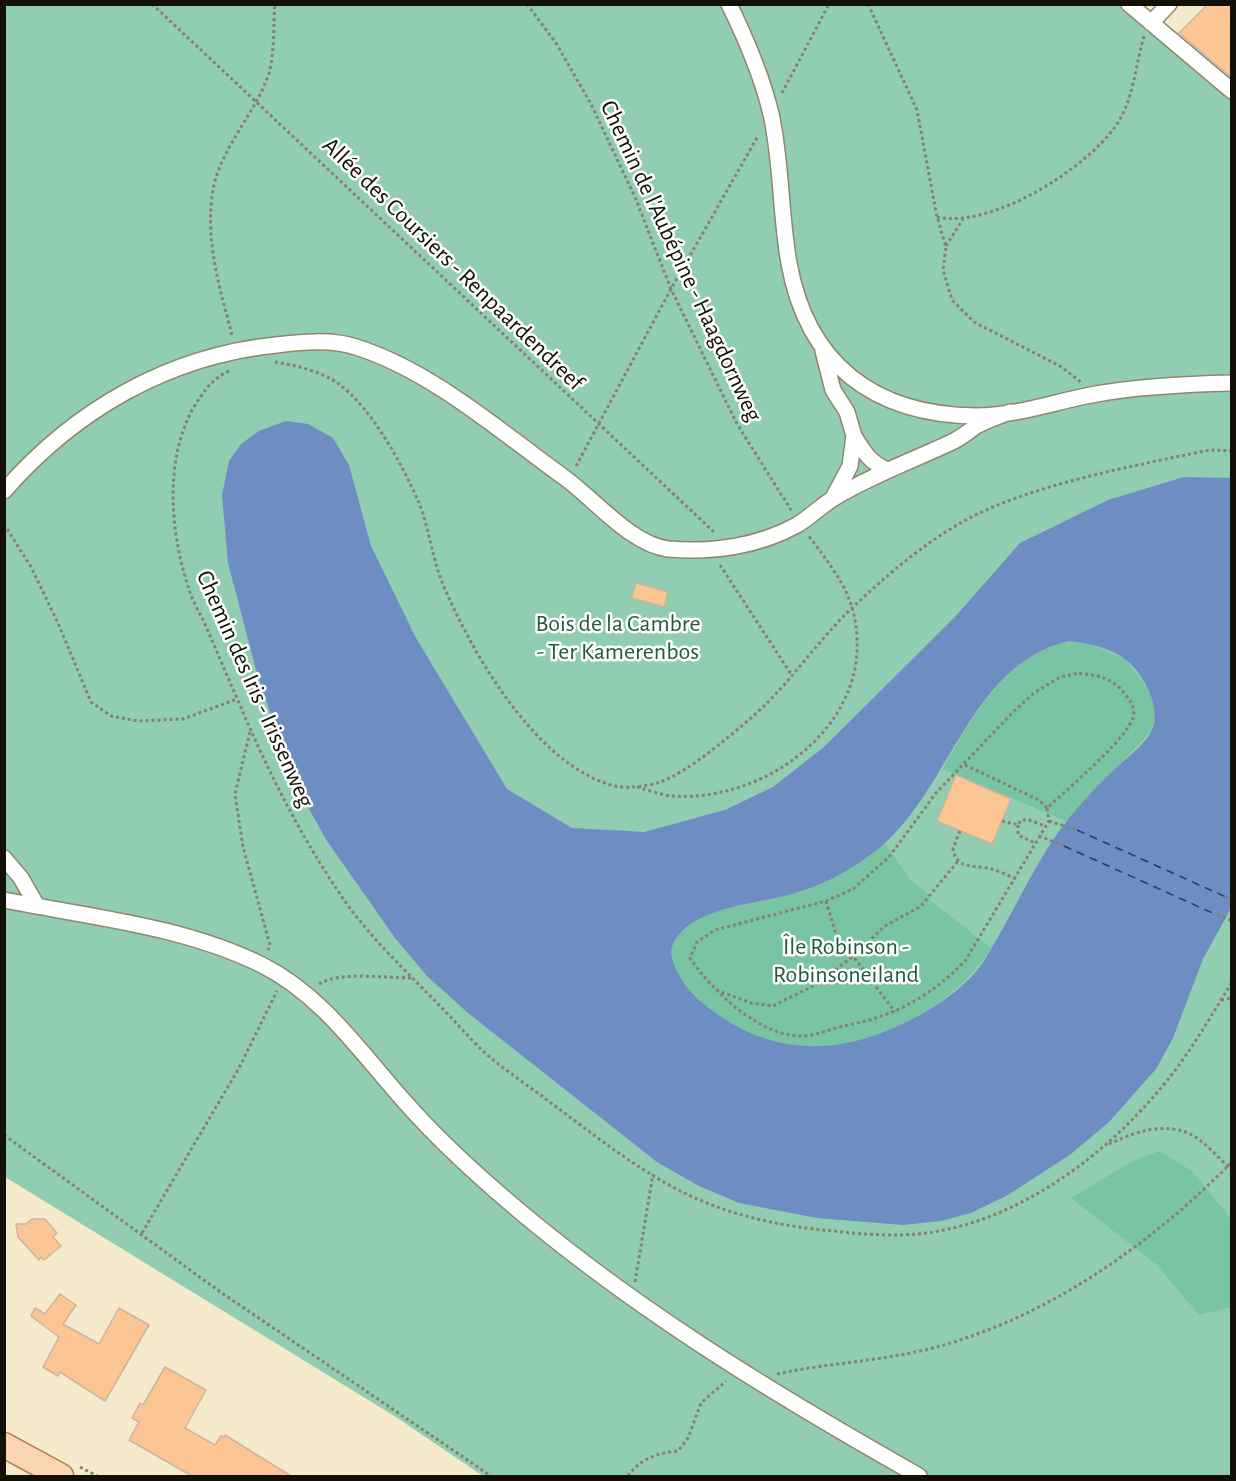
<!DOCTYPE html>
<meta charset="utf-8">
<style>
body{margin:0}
#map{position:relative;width:1236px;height:1481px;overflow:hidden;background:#f5ebcc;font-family:"Alegreya Sans",sans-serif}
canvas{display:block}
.frame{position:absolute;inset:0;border:6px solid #131006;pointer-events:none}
</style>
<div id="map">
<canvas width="1236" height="1481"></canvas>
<div class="frame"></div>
</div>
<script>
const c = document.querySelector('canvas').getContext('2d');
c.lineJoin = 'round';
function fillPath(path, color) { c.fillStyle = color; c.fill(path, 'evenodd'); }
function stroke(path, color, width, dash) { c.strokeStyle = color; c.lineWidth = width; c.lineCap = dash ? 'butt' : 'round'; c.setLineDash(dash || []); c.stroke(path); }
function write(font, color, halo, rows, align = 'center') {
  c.font = font + ' "Alegreya Sans",sans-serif'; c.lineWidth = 5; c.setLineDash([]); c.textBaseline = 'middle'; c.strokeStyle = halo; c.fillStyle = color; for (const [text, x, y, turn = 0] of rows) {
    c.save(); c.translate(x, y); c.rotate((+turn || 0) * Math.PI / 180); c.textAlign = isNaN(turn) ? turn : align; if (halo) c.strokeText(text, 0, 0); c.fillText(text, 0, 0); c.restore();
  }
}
fillPath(new Path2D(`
 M 4,5 L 1119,5 L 1231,99 L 1231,1476 L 483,1476 L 396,1417 L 5,1177 Z`), '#91cdb1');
fillPath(new Path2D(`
 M 1068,641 L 1085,642 L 1125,659 L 1148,689 L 1156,707 L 1152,730 L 1066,821 L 943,769 C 973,716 1005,657 1068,641 Z
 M 885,843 L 910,880 L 928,894 L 931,901 L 991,948 C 950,1015 841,1069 763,1040 C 734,1029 642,971 680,933 C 710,904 757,905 794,893 C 828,883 858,866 885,843 Z
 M 1159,1151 L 1192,1171 L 1231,1219 L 1231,1307 L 1199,1315 L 1156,1264 L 1071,1198 L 1131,1162 Z`), '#79c4a2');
fillPath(new Path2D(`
 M 286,421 L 308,424 L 333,438 L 349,465 L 371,546 L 416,638 L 507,789 L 572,828 L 644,832 L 725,810 L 773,787 L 824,747 L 955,617 L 1020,543 L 1108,500 L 1184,477 L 1231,478 L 1231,908 L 1203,959 L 1173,1038 L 1156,1069 L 1109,1122 L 1071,1154 L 1008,1195 L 971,1213 L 941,1221 L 903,1225 L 817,1218 L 739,1203 L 699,1186 L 657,1162 L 468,1013 L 427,976 L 395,938 L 327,841 L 290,775 L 255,666 L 228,563 L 222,495 L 229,461 L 241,444 L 259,431 ZM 1068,641 C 1086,642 1110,648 1125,659 C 1143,672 1162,708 1152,730 C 1145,745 1126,758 1115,769 C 1099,784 1083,801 1069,818 C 1040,854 1020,899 997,939 C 991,948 986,959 979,968 C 959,993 927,1013 898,1026 C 837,1054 777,1055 720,1016 C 706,1006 691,995 682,980 C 675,969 667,954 674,942 C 693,906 761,904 795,893 C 826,884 853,869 878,849 C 951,790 968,666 1068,641 Z`), '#6d8dc3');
stroke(new Path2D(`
 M 1077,830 L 1226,897
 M 1064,846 L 1217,915`), '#183f80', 1.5, [8, 6]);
const building = new Path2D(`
 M 1208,4 L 1232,4 L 1232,78 L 1179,33 Z
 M 636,583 L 668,592 L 664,607 L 632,598 Z
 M 956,775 L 1011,799 L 992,844 L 937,821 Z
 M 32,1219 L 45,1219 L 57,1233 L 53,1237 L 61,1246 L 44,1260 L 41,1257 L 39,1260 L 18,1237 L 16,1224 L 26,1224 Z
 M 60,1294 L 76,1305 L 63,1324 L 99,1344 L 119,1308 L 149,1325 L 105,1401 L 60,1372 L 58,1376 L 43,1367 L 59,1337 L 31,1316 L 35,1308 L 45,1314 Z
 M 165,1367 L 206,1390 L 185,1428 L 215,1445 L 221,1436 L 224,1437 L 225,1435 L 291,1476 L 192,1476 L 129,1440 L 139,1422 L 132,1418 L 140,1403 L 143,1405 Z`);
fillPath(building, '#fcc694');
stroke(building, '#cdb49e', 1.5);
const street = new Path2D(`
 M 729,4 C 746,39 762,76 771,114 C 782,163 780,214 789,263 C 807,364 874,415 976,416 C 1016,416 1057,401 1096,394 C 1141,386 1186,384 1232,383
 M 1129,4 L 1232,91
 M 1151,23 L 1169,4
 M 823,351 L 833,390 L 847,412 L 854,436 L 850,466 L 833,498
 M 854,436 C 863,451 871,464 888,470
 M 4,491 C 75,410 168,356 276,345 C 302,342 331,339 356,347 C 432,371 501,432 565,478 C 595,500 631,544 668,549 C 712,553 759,546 797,525 C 810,517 821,506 834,498 C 872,475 914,460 954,441 C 962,437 970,430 978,425 C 988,420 999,416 1010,412
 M 4,858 L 21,878 L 37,906
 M 4,900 C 90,917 183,926 262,965 C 322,995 361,1053 405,1102 C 433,1134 464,1163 496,1191 C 624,1303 772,1393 919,1476`);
const primary = new Path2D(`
 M 4,1445 L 61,1476`);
stroke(street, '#90876b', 18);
stroke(primary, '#a87d55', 27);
stroke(new Path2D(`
 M 152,4 L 715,533
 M 527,4 L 556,43 L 591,104 L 635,197 L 671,289 L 737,424 L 791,510
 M 868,4 L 917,110 L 937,217 L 946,247 L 943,270 L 952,300 L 974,322 L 1060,366 L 1081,382
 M 782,93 L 829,4
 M 937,217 C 991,229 1084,170 1115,127 C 1134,101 1135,66 1144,36
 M 946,246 L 963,219
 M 232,335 C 220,289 206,245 212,196 C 218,149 255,116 269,73 C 275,52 273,26 275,4
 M 275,362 C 295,365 319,371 336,382 C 371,406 402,464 419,503 C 429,528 432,557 442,582 C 471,652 537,767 615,786 C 628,789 648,786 660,782 C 686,774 742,727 763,707 C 795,676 820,638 853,607 C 887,575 923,544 964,521 C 1028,485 1137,465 1210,450 L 1232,451
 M 229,371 C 212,379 204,391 194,407 C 164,458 170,534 189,589 C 192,600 198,610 203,620 C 215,646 225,672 237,698 C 266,767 298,832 340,894 C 368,936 407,972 442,1008 C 456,1022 469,1038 483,1051 C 504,1070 529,1086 551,1103 C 596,1136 642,1174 693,1197 C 736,1217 786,1227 833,1231 C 869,1235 908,1238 944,1230 C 1028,1213 1107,1153 1161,1088 C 1188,1056 1210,1018 1232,982
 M 576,466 L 671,289 L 758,136
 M 4,524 L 31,567 L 58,623 L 91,702 L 111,716 L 138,721 L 183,719 L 237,699
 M 720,565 L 791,674
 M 1079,673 C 1098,676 1112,677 1124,693 C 1129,699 1134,705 1134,713 C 1134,734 1064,792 1047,808 L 1049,821 L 965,961 C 931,996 895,1016 848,1025 C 833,1028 817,1035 803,1036 C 760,1037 712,991 690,958 L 697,942 L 715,930 L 826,901 L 853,889 L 889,857 L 936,793 L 1013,712 L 1034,693 L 1060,677 Z
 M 250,732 L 235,794 L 243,847 L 270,945 L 268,950
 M 965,765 L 1039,800 L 1047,808
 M 637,787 C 648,790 661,795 672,796 C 759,803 861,733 857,640 C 856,595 834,570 808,535
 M 1002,821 L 1018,825 L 1021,820 L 1029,820 L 1045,826
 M 1049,821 L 1077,830
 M 1018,825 L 1018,835 L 1035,843
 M 960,831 L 953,848 C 956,871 975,864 991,869 C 999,871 1007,875 1014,878
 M 1039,836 L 1064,846
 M 1226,897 L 1232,900
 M 826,901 L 839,944 L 853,956 L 895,1012
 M 1217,915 L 1232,921
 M 319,984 C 340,971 387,978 412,978
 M 716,990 L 751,1003 L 773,1006 L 819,983 L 853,956 L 885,926 L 921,906 L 958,861
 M 1221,1000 L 1232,998
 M 4,1135 L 219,1291 L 491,1476
 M 1109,1144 C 1133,1133 1161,1122 1188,1133 C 1204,1140 1218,1158 1232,1170
 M 142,1233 L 239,1068 L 277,991
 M 635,1282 L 653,1174
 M 777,1374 C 828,1363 882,1361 933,1348 C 1047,1318 1150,1245 1232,1162
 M 80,1467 L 97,1476
 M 628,1476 C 640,1459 657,1453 678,1451 L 688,1438 L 701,1403 L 726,1381`), '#88816c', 3, [3, 3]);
stroke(street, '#fff', 15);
stroke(primary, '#fbd4b3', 24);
write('24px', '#131006', '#fff', [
 ["Chemin de l'Aubépine - Haagdornweg",681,261,65],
 ["Allée des Coursiers - Renpaardendreef",453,264,44],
 ["Chemin des Iris - Irissenweg",255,689,66]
]);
write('24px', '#205a43', '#fff', [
 ["Bois de la Cambre",618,624],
 ["- Ter Kamerenbos",618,652],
 ["Île Robinson -",846,947],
 ["Robinsoneiland",846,975]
]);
</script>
